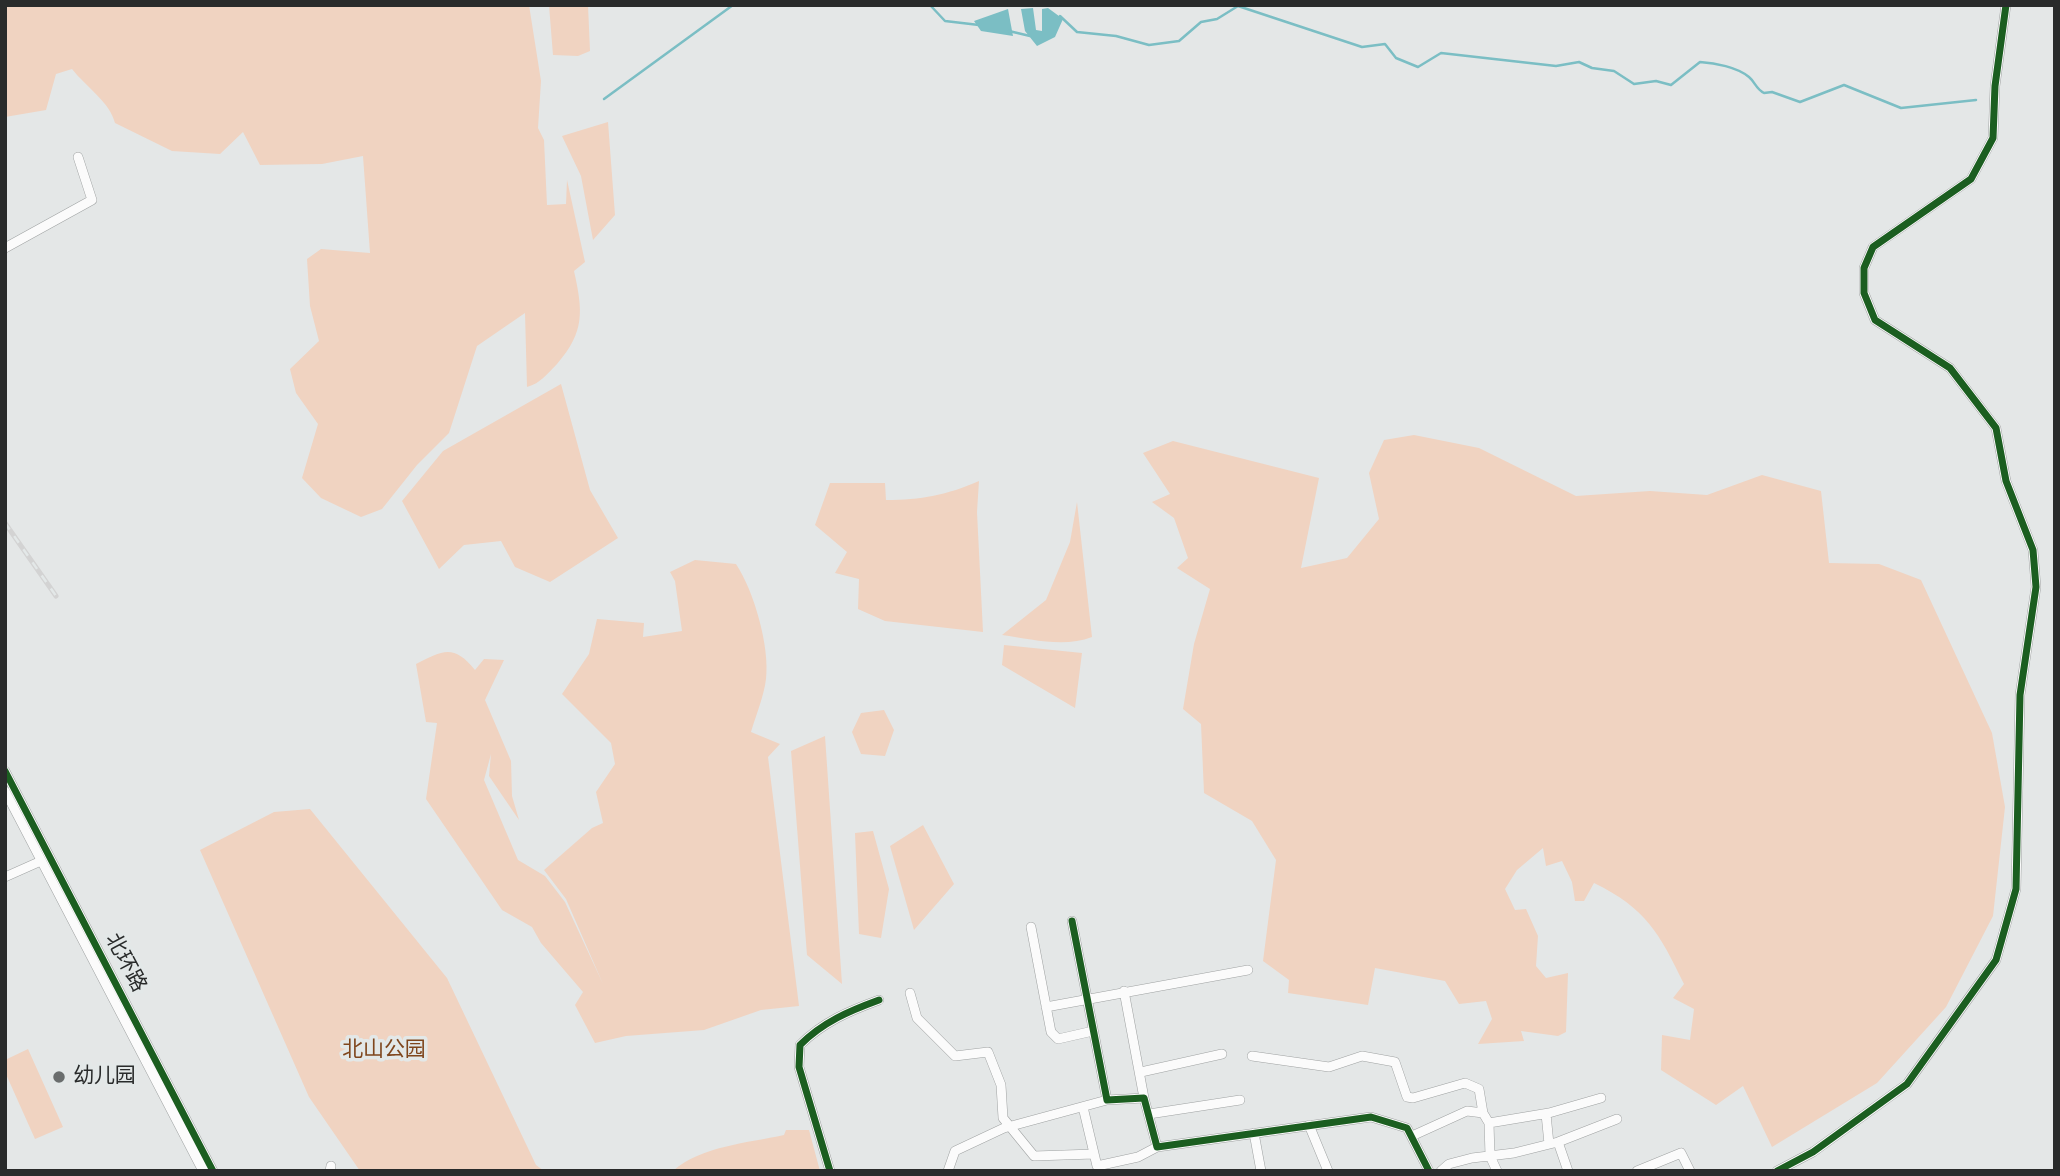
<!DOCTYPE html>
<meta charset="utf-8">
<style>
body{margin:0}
#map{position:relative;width:2060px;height:1176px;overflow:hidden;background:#e4e7e7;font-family:"Sofia Sans Condensed",sans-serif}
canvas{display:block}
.frame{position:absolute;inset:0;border:7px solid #292b2b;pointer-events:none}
</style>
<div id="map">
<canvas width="2060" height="1176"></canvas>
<div class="frame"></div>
</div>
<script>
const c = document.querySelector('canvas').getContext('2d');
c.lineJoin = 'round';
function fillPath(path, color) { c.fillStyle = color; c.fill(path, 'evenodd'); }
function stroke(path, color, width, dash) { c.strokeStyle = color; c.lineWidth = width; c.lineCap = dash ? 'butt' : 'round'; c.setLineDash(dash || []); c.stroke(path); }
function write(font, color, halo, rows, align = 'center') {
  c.font = font + ' "Sofia Sans Condensed","Noto Sans SC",sans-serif'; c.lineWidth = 7; c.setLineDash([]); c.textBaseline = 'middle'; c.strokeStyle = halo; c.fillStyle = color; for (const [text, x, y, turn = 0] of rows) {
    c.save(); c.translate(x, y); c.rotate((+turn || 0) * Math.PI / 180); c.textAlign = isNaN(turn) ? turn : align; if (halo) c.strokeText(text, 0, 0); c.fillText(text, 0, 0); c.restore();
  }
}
fillPath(new Path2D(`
 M 5,5 L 529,5 L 541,81 L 538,128 L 544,140 L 547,205 L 566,204 L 567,180 L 585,262 L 574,271 C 583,311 585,332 557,364 C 547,374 541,383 527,387 L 525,313 L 477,346 L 449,433 L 417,465 L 382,509 L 361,517 L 321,498 L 302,478 L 318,424 L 296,393 L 290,369 L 319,341 L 310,306 L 307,259 L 321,249 L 370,253 L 363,156 L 322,164 L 260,165 L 243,132 L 220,154 L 172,151 L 115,123 C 110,102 86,87 72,69 L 56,74 L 46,110 L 5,117 Z
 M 549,5 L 588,5 L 590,51 L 578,56 L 553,55 Z
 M 608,122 L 615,215 L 593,240 L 581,176 L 562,136 Z
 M 561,384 L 590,490 L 618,538 L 550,582 L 515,567 L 501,541 L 464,545 L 439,569 L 402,501 L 443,451 Z
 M 1414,435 L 1479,448 L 1576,496 L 1650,491 L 1707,495 L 1762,475 L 1821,491 L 1829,563 L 1879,564 L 1921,580 L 1992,733 L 2005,807 L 1993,916 L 1946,1007 L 1877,1083 L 1772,1147 L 1743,1086 L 1716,1105 L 1661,1070 L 1662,1035 L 1690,1040 L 1694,1009 L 1673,998 L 1684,984 C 1659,933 1647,909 1594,883 L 1584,901 L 1575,901 L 1572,882 L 1562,861 L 1546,866 L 1543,848 L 1517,870 L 1505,889 L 1515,910 L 1526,909 L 1538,936 L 1536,966 L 1546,978 L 1568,973 L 1566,1032 L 1558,1036 L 1521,1031 L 1524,1041 L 1478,1044 L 1492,1019 L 1486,1001 L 1459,1004 L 1445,981 L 1375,968 L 1368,1005 L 1288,993 L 1289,980 L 1263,961 L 1276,860 L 1252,821 L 1204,793 L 1201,724 L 1183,709 L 1194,644 L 1210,589 L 1177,568 L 1188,558 L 1174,518 L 1152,502 L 1170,494 L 1143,453 L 1173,441 L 1319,478 L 1301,568 L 1347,558 L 1379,519 L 1369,473 L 1384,440 Z
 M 979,481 L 977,512 L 983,632 L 885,621 L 858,609 L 859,579 L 835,573 L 847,552 L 815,525 L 830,483 L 885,483 L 886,500 C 921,500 947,495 979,481 Z
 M 1077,502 L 1092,637 C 1064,648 1031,639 1002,635 L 1046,600 L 1070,542 Z
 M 695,560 L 736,564 C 754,591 770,647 766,679 C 764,696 756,715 751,732 L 780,744 L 768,757 L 799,1006 L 761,1010 L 704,1030 L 626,1036 L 595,1043 L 575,1005 L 583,992 L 541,943 L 532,927 L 502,910 L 426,799 L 437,723 L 426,722 L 416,664 C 443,650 454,644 475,670 L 484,659 L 504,660 L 485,700 L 511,761 L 512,796 L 519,820 L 489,776 L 491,754 L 484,780 L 518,860 L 545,876 L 565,902 L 603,984 L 566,899 L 544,870 L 592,828 L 603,823 L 596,792 L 615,764 L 611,743 L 562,694 L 589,654 L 597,619 L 644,623 L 643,637 L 682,631 L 675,581 L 670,572 Z
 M 1004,645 L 1082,653 L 1075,708 L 1002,665 Z
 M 884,710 L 894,730 L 885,756 L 861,754 L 852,732 L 861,713 Z
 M 825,736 L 842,984 L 807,955 L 791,751 Z
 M 310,809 L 447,978 L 536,1165 L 544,1171 L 360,1171 L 309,1097 L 200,850 L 274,812 Z
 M 923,825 L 954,884 L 914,930 L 890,846 Z
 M 873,831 L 889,889 L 881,938 L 859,934 L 855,833 Z
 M 28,1049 L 63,1127 L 35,1139 L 5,1072 L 5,1060 Z
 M 786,1130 L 809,1130 L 820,1171 L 673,1171 C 701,1146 748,1143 784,1135 Z`), '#f0d3c1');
fillPath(new Path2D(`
 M 1033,8 L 1036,30 L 1042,31 L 1042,9 L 1048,8 L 1063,19 L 1055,37 L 1037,46 L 1025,31 L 1021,9 Z
 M 1008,9 L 1013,36 L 981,31 L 974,21 Z`), '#7bbec4');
stroke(new Path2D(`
 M 930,5 L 945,21 L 979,25
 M 1059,18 L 1060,16 L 1077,32 L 1116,36 L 1149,45 L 1179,41 L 1201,22 L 1217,19 L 1238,6 L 1362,47 L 1385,44 L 1396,58 L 1418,67 L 1441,53 L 1556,66 L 1579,62 L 1592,68 L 1614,71 L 1634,84 L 1656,81 L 1671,85 L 1700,62 C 1715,63 1737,67 1749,77 C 1755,82 1756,89 1764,93 L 1772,92 L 1800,102 L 1844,85 L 1901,108 L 1976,100
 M 1009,31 L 1030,36
 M 604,99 L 733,5`), '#7bbec4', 2.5);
const minor = new Path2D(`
 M 5,248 L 92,200 L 78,157
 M 5,771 L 213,1171
 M 5,791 L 203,1171
 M 5,877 L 41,861
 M 1072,921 L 1107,1100 L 1144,1098 L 1157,1147 L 1371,1117 L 1407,1128 L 1429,1171
 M 1031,927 L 1051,1032 L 1058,1039 L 1093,1031
 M 1124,991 L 1144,1098
 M 910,993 L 917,1018 L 955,1056 L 988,1052 L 1001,1085 L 1003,1118 L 1034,1156 L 1094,1154
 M 1046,1007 L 1248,970
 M 1252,1056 L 1329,1067 L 1362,1056 L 1395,1062 L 1407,1097 L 1413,1098 L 1465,1083 L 1479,1089 L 1483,1113
 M 1141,1072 L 1222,1054
 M 1083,1107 L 1097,1166 L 1138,1157 L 1157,1147
 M 1149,1114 L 1240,1100
 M 1546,1114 L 1549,1144
 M 1489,1123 L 1490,1156 L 1497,1171
 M 1309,1125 L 1328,1171
 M 1254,1133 L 1261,1171
 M 1412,1136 L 1467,1111 L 1483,1113 L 1489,1123 L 1549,1113 L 1601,1098
 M 1558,1142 L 1568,1171
 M 330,1171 L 331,1166
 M 830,1171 L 799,1067 L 800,1045 C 823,1022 849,1011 879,1000
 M 948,1171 L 955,1151 L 1004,1128 L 1107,1100
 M 1441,1171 L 1449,1164 L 1472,1158 L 1514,1153 L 1558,1142 L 1617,1119
 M 1637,1171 L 1681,1153 L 1690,1171
 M 1777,1171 L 1813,1152 L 1907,1084 L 1996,960 L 2016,889 L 2020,695 L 2036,587 L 2033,550 L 2006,481 L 1996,428 L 1950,368 L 1875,320 L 1864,293 L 1864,268 L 1873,247 L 1971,179 L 1993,138 L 1995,86 L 2006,5`);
stroke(minor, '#9fa2a2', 10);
stroke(minor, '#fbfbfb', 9);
const rail = new Path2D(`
 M 5,523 L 56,596`);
stroke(rail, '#d3d3d3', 5);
stroke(rail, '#e3e8e8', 2.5, [8]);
stroke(new Path2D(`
 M 5,771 L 213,1171
 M 1072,921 L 1107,1100 L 1144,1098 L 1157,1147 L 1371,1117 L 1407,1128 L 1429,1171
 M 830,1171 L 799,1067 L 800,1045 C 823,1022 849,1011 879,1000
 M 1777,1171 L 1813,1152 L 1907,1084 L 1996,960 L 2016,889 L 2020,695 L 2036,587 L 2033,550 L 2006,481 L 1996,428 L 1950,368 L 1875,320 L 1864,293 L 1864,268 L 1873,247 L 1971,179 L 1993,138 L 1995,86 L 2006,5`), '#1b5e20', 7);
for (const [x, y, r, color] of [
 [59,1077,7,"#6a6d6d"]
]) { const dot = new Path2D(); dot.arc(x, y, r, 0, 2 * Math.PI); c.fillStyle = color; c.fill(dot); stroke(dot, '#e3e8e8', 2.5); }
write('21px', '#292b2b', '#e3e8e8', [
 ["北环路",125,963,62]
]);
write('21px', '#7f461d', '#e3e8e8', [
 ["北山公园",384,1051]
]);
write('21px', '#292b2b', '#e3e8e8', [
 ["幼儿园",73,1077]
], 'left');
</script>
